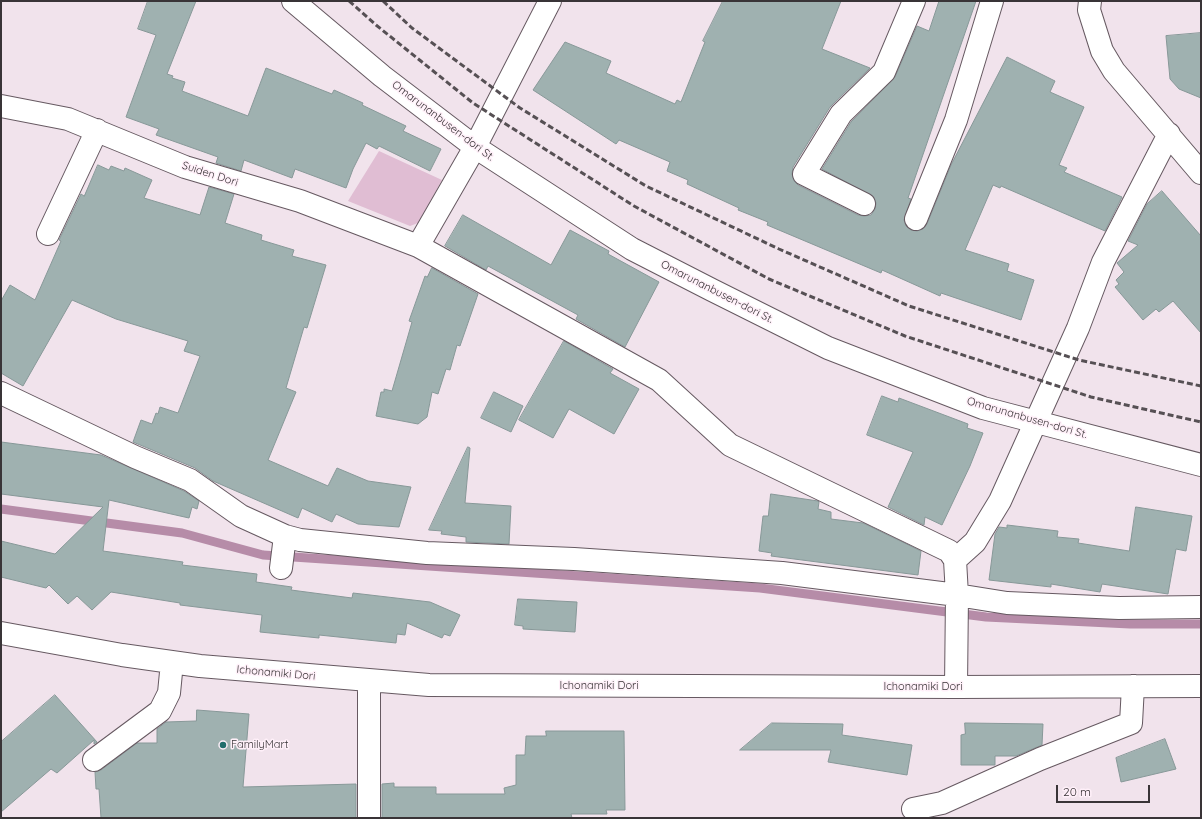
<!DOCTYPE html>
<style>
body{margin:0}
#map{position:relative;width:1202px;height:819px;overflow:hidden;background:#f1e3ec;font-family:Quicksand,sans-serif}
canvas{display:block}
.frame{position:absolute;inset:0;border:2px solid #393437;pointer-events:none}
.scale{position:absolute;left:1056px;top:785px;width:94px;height:18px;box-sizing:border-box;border:2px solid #393437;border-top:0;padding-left:5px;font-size:12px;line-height:14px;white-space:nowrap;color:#393437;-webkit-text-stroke:3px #fff0f9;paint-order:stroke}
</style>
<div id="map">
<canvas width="1202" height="819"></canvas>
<div class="frame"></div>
<div class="scale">20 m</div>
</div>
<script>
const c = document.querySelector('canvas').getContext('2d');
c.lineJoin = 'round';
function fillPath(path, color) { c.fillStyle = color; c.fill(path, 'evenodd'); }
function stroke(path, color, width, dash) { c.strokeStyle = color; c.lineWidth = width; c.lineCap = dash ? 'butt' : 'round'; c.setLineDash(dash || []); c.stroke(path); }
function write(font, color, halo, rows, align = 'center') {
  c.font = font + ' Quicksand,sans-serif'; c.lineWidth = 3; c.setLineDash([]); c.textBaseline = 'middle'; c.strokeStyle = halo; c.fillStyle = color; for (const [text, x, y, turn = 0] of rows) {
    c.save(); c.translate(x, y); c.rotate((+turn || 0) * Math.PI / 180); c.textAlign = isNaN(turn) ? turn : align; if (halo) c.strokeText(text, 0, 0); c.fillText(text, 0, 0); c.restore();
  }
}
fillPath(new Path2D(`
 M 379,151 L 442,180 L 418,223 L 410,226 L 348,201 Z`), '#e0bdd3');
stroke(new Path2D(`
 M 1,509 L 182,533 L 263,555 L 760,588 L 986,617 L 1130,624 L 1201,624`), '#b68ca8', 9);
const building = new Path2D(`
 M 148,1 L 196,1 L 167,74 L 173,76 L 172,78 L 185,82 L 182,91 L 248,116 L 266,68 L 332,94 L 334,90 L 363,103 L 362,105 L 406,126 L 403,131 L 441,149 L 430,171 L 379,146 L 377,149 L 366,143 L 353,169 L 346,188 L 295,169 L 292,178 L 244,160 L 241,171 L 216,163 L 218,157 L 156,135 L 159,129 L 126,117 L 156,35 L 138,29 Z
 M 723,1 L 841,1 L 822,49 L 870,68 L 830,107 L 793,167 L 792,174 L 794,181 L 798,185 L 858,215 L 864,216 L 871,215 L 875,209 L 876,203 L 874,197 L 822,169 L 851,122 L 895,77 L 917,26 L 929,31 L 939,1 L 976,1 L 908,198 L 911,199 L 904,220 L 906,226 L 911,230 L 917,231 L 923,229 L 927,224 L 951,165 L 1007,57 L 1055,81 L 1050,92 L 1084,107 L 1059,165 L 1067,168 L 1064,172 L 1122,197 L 1105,231 L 1001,186 L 1000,188 L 993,185 L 965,250 L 1009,264 L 1007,271 L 1034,280 L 1021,320 L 941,293 L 940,296 L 882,270 L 881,273 L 767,225 L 768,222 L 738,210 L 739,208 L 687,184 L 688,180 L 667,171 L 670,162 L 619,140 L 616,144 L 533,90 L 565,42 L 611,61 L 606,73 L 675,104 L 677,100 L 681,102 L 705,42 L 703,41 Z
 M 1201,33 L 1201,98 L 1179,89 L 1170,79 L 1166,36 Z
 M 98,165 L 109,170 L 111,166 L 124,171 L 125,168 L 152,180 L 144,198 L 200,215 L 209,187 L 234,194 L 225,223 L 262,235 L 261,240 L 294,250 L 292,256 L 326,265 L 307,328 L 304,327 L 286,388 L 296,392 L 268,460 L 328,486 L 337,468 L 368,481 L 411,487 L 399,527 L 358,524 L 336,514 L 332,522 L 302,508 L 298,518 L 213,481 L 195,468 L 133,442 L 141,420 L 152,424 L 156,413 L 158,414 L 160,407 L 178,413 L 200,356 L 184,351 L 188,341 L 116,319 L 72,300 L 23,386 L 1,373 L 1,301 L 10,285 L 35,300 L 61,241 L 59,240 L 60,238 L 81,194 L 84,196 Z
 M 1162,191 L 1201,236 L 1201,333 L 1173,301 L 1159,312 L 1156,309 L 1143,320 L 1115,287 L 1119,284 L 1116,280 L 1124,272 L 1117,263 L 1138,245 L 1128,241 L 1147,204 Z
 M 463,215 L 551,265 L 570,230 L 609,251 L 608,254 L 659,282 L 625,347 L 576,319 L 578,315 L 488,266 L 486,270 L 445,246 Z
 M 432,268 L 478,294 L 460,346 L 457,345 L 450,370 L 446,369 L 438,394 L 432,392 L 427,417 L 418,424 L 376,416 L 381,392 L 384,392 L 384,389 L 392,391 L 412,322 L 409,321 L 425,276 L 427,277 Z
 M 564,341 L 613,369 L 610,373 L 639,389 L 614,434 L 569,409 L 553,438 L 519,420 Z
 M 494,392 L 523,406 L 511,432 L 481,418 Z
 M 882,396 L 898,402 L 899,398 L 968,424 L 967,428 L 983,433 L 970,466 L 942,525 L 925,517 L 924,525 L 888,507 L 913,452 L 867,435 Z
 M 1,442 L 101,455 L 184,491 L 199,501 L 197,509 L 192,507 L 189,518 L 109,500 L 103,551 L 183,562 L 182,565 L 257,574 L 256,582 L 292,587 L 291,590 L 352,598 L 353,593 L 430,602 L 460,615 L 450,636 L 444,634 L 442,638 L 407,623 L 405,635 L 397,634 L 396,643 L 319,635 L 319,638 L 260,632 L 262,615 L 180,605 L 180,603 L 111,592 L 92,610 L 77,596 L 68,604 L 49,585 L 46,588 L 1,577 L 1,541 L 55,554 L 103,507 L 1,494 Z
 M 468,447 L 470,448 L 465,503 L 511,506 L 509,544 L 466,542 L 466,537 L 441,534 L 442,531 L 429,530 Z
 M 771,494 L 818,501 L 819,502 L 818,509 L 831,512 L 831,519 L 863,523 L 921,551 L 918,575 L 771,556 L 772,553 L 759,551 L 763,516 L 768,516 Z
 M 1136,507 L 1192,516 L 1186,551 L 1176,549 L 1168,594 L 1102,584 L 1100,592 L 1051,584 L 1051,587 L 989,580 L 995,534 L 999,527 L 1007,528 L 1007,525 L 1058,531 L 1057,537 L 1079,539 L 1078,543 L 1129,551 Z
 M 518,599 L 577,602 L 575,632 L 523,629 L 523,626 L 515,625 Z
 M 55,695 L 97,742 L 94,744 L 94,740 L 57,773 L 51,769 L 1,812 L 1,742 Z
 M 197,710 L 249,714 L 243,787 L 356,784 L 356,818 L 101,818 L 99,789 L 96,789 L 95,772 L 101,770 L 137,743 L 157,743 L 157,729 L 166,722 L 196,721 Z
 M 772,723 L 843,724 L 842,735 L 912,745 L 907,775 L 828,762 L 831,750 L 740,750 Z
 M 965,723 L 1043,724 L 1042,745 L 1016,756 L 995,756 L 995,765 L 961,765 L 961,735 L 965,734 Z
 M 546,731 L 624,731 L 625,810 L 606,810 L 607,814 L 571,814 L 572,818 L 382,818 L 382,784 L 394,783 L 394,787 L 436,787 L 436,794 L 505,794 L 504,788 L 516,785 L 516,755 L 525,755 L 526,736 L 546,736 Z
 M 1165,739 L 1176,769 L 1121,782 L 1116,758 Z`);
fillPath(building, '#9fb1b0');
stroke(building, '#879898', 1);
const minor = new Path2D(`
 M 293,1 L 382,76 L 475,147 L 632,249 L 712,290 L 828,348 L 983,408 L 1201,465
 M 1090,1 L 1089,10 L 1102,51 L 1114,71 L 1201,173
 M 1,106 L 68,119 L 185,167 L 300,201 L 418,246 L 659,380 L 730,445 L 949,551 L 955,560 L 957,595 L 956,687
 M 864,204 L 804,174 L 841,114 L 884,72 L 914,1
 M 916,219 L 956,120 L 992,1
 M 48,234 L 97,130
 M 418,246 L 475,147 L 550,1
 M 1,393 L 135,457 L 190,480 L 241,516 L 285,536 L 300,540 L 427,553 L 574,559 L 782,573 L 957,595 L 1007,603 L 1119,608 L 1201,607
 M 955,560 L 975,542 L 1000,501 L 1078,328 L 1103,262 L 1169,134
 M 281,568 L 285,536
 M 1,633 L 122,655 L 200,666 L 429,685 L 956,687 L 1201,686
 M 94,760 L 160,711 L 169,693 L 172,662
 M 913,809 L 942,803 L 1040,759 L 1131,723 L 1133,686
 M 369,818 L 369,681`);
stroke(minor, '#665961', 24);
stroke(minor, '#fff', 22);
stroke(new Path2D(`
 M 349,1 L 376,25 L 473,103 L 634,206 L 769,279 L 905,336 L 1091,397 L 1201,422
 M 383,1 L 412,28 L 520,108 L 646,186 L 779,249 L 909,306 L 1079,360 L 1201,386`), '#565054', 3, [6, 3]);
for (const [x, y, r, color] of [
 [223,745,4,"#216d6c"]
]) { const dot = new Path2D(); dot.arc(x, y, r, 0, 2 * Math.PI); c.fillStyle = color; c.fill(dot); stroke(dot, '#fff0f9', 1.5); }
write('11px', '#393437', '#fff0f9', [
 ["Omarunanbusen-dori St.",443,121,37],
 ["Suiden Dori",210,174,18],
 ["Omarunanbusen-dori St.",717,292,27],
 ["Omarunanbusen-dori St.",1027,418,16],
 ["Ichonamiki Dori",276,673,5],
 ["Ichonamiki Dori",599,686],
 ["Ichonamiki Dori",923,687]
]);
write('11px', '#393437', '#fff0f9', [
 ["FamilyMart",231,745]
], 'left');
</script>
